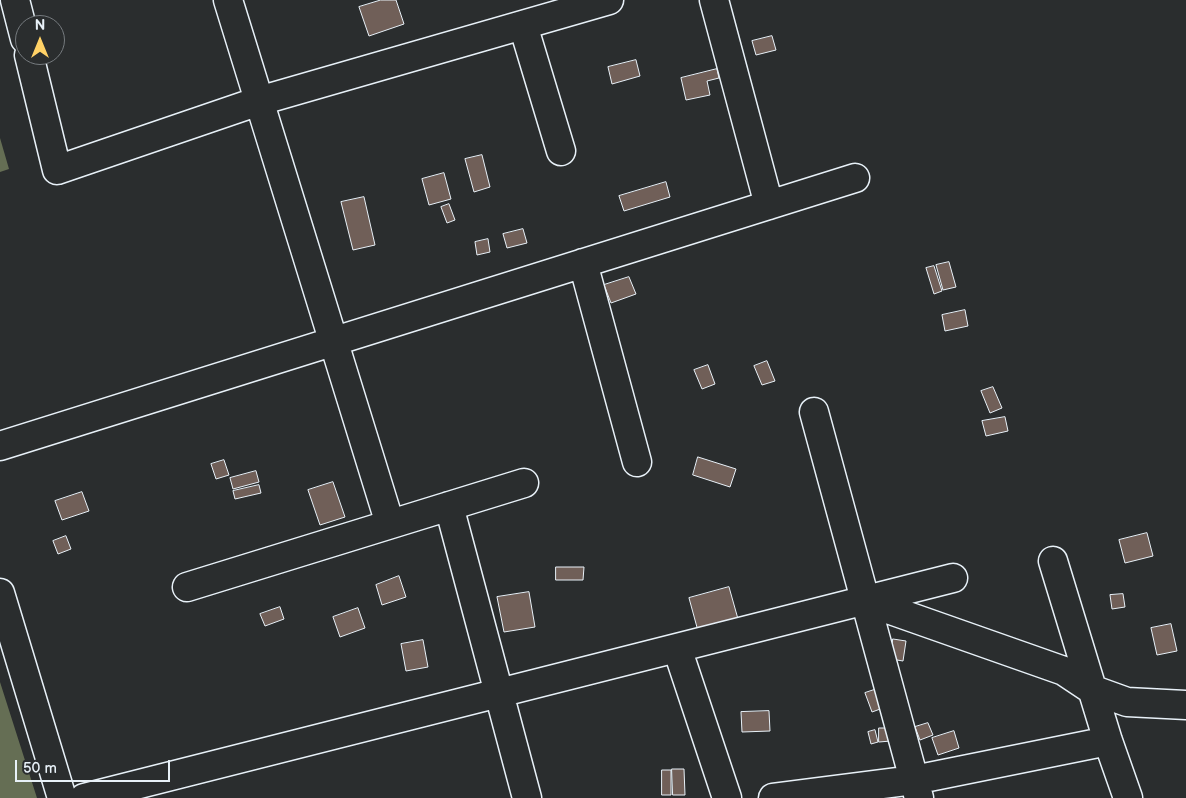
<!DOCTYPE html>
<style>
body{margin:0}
#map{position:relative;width:1186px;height:798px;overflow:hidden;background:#2a2d2e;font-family:"Balsamiq Sans",sans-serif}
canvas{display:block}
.north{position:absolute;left:15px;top:15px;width:50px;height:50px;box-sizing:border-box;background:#2a2d2e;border:1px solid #767b7f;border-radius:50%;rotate:0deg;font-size:14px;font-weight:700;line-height:20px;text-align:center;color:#e8f1f8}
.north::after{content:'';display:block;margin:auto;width:18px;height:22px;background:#ffd166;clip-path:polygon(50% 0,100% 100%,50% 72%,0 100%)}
.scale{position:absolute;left:15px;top:760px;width:155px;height:22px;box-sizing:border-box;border:2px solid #e8f1f8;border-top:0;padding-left:6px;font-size:15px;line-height:18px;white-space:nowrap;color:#e8f1f8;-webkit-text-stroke:4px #2a2d2e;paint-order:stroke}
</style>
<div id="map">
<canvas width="1186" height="798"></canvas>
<div class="north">N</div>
<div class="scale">50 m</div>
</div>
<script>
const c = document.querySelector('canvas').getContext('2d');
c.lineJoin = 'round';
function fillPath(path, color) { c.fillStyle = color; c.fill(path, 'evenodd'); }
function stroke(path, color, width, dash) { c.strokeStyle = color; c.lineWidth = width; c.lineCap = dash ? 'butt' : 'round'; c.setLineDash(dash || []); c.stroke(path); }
fillPath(new Path2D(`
 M 0,138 L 9,169 L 0,172 Z
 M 0,682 L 37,798 L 0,798 Z`), '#656e54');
const building = new Path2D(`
 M 381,0 L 396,0 L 404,24 L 369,36 L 359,7 Z
 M 772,36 L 776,50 L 756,55 L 752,41 Z
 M 636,60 L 640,76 L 612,84 L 608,67 Z
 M 717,69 L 719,78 L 707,81 L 710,95 L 686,100 L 681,78 Z
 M 482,155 L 490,187 L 474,192 L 465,159 Z
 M 444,173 L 451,199 L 429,205 L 422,179 Z
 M 666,182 L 670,197 L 624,211 L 619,196 Z
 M 364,197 L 375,245 L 353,250 L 341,202 Z
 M 449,204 L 455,220 L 447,223 L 441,207 Z
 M 523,229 L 527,243 L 507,248 L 503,234 Z
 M 488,239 L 490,252 L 477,255 L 475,242 Z
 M 949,262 L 956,287 L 943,290 L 936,265 Z
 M 934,266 L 942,291 L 934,294 L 926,268 Z
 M 629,277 L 636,294 L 611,303 L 604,285 Z
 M 965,310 L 968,326 L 945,331 L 942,315 Z
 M 767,361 L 775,381 L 762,385 L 754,366 Z
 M 708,365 L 715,384 L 702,389 L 694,370 Z
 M 993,387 L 1002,408 L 990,413 L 981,391 Z
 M 1005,417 L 1008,431 L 986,436 L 982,421 Z
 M 698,457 L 736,469 L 730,487 L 693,475 Z
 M 224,460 L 229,475 L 216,479 L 211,464 Z
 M 256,471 L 259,482 L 233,489 L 230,478 Z
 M 333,482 L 345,517 L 320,525 L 308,490 Z
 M 259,485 L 261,493 L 235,499 L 233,491 Z
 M 82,492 L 89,511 L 62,520 L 55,501 Z
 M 1147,533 L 1153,556 L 1125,563 L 1119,540 Z
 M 66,536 L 71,549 L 58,554 L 53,541 Z
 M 556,567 L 584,567 L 583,580 L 556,580 Z
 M 399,576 L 406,597 L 382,605 L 376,585 Z
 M 729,587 L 738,619 L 698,631 L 689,598 Z
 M 529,592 L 535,627 L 504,632 L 497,597 Z
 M 1123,594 L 1125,607 L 1112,609 L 1110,595 Z
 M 280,607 L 284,619 L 265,626 L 260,614 Z
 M 358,608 L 365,628 L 340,637 L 333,617 Z
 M 1171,624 L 1177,651 L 1157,655 L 1151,628 Z
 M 893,639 L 906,641 L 903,661 L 891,659 Z
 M 423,640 L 428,667 L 406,671 L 401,644 Z
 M 877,689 L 883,708 L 872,712 L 865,693 Z
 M 769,711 L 770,731 L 742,732 L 741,712 Z
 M 928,723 L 933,735 L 920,740 L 915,727 Z
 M 879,728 L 890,728 L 891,741 L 879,742 Z
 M 875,730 L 878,742 L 871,744 L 868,732 Z
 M 954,731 L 959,748 L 938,755 L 932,738 Z
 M 672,769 L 684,769 L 685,795 L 673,795 Z
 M 662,770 L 671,770 L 671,795 L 662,795 Z`);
fillPath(building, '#705f58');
stroke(building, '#e8f1f8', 1);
const minor = new Path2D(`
 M 15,0 L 25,39
 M 228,0 L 390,524
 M 714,0 L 769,205
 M 523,25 L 561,151
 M 29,55 L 57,170 L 259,101 L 609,0
 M 583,263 L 637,462
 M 814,412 L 919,798
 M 0,446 L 855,178
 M 449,506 L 527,798
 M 1053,561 L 1108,741 L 1128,798
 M 187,587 L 524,483
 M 0,593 L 62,798
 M 865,601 L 1064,671 L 1091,689 L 1127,702 L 1186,705
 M 677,648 L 727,798
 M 84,798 L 953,578
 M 773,798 L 914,780 L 1108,741`);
stroke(minor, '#e8f1f8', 31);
stroke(minor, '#2a2d2e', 28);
</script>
